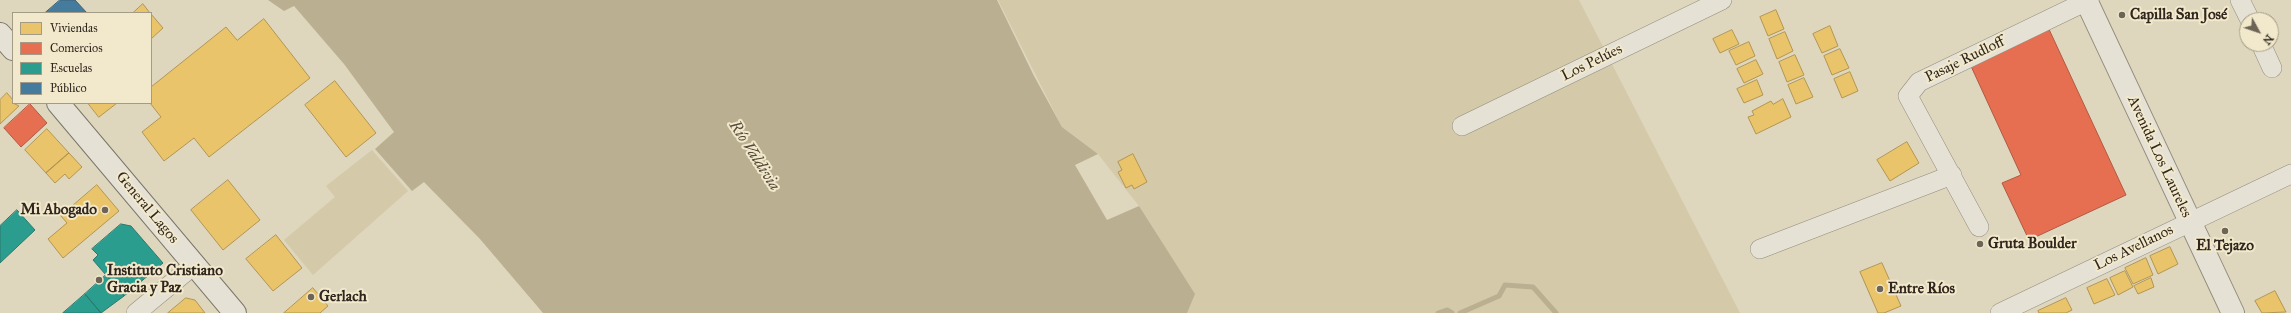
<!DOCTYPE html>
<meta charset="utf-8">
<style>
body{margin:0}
#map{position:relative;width:2291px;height:313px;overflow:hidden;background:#ded6bd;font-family:"IM FELL Great Primer",serif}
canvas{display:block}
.legend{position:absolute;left:12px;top:12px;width:140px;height:92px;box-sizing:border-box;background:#f2e9cc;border:1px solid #a49b86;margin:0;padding:5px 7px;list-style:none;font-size:12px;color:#30261e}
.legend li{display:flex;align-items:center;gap:8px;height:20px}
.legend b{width:20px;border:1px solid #a49b86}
.north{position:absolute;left:2239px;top:12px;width:40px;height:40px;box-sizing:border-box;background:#f2e9cc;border:1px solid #a49b86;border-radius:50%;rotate:130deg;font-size:11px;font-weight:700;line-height:16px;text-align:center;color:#30261e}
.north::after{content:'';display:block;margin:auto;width:14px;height:18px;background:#6d6456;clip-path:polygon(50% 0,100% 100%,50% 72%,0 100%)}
</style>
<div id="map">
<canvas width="2291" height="313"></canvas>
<ul class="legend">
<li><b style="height:11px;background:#e9c46a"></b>Viviendas</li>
<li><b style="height:11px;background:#e76f51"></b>Comercios</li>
<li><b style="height:11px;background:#2a9d8f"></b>Escuelas</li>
<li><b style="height:11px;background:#457b9d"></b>Público</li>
</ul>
<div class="north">N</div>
</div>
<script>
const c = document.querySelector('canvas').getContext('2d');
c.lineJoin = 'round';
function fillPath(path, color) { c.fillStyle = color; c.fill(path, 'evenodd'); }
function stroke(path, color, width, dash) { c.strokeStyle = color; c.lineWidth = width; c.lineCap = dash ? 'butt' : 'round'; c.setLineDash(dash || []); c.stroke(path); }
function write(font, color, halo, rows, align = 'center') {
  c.font = font + ' "IM FELL Great Primer",serif'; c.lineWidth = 4; c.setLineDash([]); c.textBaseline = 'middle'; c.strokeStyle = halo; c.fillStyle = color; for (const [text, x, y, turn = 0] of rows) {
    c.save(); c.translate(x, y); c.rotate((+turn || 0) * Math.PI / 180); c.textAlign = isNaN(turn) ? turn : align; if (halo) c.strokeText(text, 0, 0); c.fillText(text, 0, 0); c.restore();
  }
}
fillPath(new Path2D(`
 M 998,0 L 1579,0 L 1740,313 L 1176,313 L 1139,206 L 1098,154 L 1062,127 Z
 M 372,150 L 408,191 L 313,275 L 284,240 L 335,197 L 326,186 Z`), '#d4c9a8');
fillPath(new Path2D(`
 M 268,0 L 997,0 L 1034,76 L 1062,127 L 1098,154 L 1075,165 L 1107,220 L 1139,206 L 1195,294 L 1187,313 L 543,313 L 480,239 L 424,182 L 412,191 L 375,149 L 394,132 L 344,64 L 294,6 L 284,11 Z`), '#bab091');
const homes = new Path2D(`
 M 143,4 L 150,13 L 133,13 Z
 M 1776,10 L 1784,29 L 1768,36 L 1760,17 Z
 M 151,14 L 163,28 L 151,39 Z
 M 264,19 L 310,78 L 209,157 L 194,138 L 164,161 L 142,132 L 161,117 L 150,103 L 151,87 L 226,27 L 237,40 Z
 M 1830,26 L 1838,46 L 1822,53 L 1813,34 Z
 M 1732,30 L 1739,44 L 1720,53 L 1713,39 Z
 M 1785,32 L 1793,51 L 1777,59 L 1769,39 Z
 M 1749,42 L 1755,56 L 1736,65 L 1729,51 Z
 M 1840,49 L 1849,68 L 1832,75 L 1824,56 Z
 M 1795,55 L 1804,75 L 1787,82 L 1779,62 Z
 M 1756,60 L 1763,74 L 1744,83 L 1737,69 Z
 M 1850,72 L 1858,91 L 1842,98 L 1834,79 Z
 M 1804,78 L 1813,97 L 1796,104 L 1788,85 Z
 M 1757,80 L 1763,95 L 1744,103 L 1737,89 Z
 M 335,81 L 376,133 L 346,157 L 305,105 Z
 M 7,93 L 13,100 L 13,103 L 19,106 L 0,124 L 0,100 Z
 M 1783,99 L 1791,117 L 1756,134 L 1748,117 L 1754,115 L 1752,111 L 1771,101 L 1773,104 Z
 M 88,103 L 117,103 L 99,117 Z
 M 47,129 L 69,153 L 46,173 L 25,150 Z
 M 1907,142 L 1919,163 L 1890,181 L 1877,160 Z
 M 69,153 L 82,167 L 69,179 L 65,174 L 55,183 L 46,173 Z
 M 1133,154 L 1147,182 L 1134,189 L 1132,185 L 1126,188 L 1118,172 L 1122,170 L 1118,162 Z
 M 228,180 L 260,220 L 223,250 L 191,210 Z
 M 97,185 L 119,211 L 63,258 L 48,239 L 67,223 L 61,216 Z
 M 276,235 L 302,268 L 273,291 L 246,259 Z
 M 2170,247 L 2178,264 L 2158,274 L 2150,256 Z
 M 2146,258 L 2153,275 L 2133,284 L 2125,268 Z
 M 1882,263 L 1901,306 L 1884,313 L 1878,313 L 1860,272 Z
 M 2125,271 L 2133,287 L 2118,295 L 2110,278 Z
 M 2151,278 L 2154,287 L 2138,294 L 2134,286 Z
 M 2107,279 L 2115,295 L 2094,304 L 2087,288 Z
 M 313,288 L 328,306 L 320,313 L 284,313 Z
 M 2275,291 L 2286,312 L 2262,313 L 2255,301 Z
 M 186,298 L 195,300 L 205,313 L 168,313 Z
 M 2066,298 L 2072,310 L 2066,313 L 2039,313 L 2038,311 Z`);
fillPath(homes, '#e9c46a');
stroke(homes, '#b29553', 1);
const shops = new Path2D(`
 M 2047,25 L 2126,195 L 2029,240 L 2002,183 L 2021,175 L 1970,64 Z
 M 30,104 L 47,123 L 21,147 L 4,128 Z`);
fillPath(shops, '#e76f51');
stroke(shops, '#b05942', 1);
const schools = new Path2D(`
 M 17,210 L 35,230 L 0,263 L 0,226 Z
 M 121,224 L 131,226 L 163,263 L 124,296 L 93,260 L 98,255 L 92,249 Z
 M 106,275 L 124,296 L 101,313 L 85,294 Z
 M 85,294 L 101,313 L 63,313 Z`);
fillPath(schools, '#2a9d8f');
stroke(schools, '#2c796d', 1);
const public = new Path2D(`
 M 60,0 L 75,0 L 87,13 L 45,13 Z`);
fillPath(public, '#457b9d');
stroke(public, '#3f6277', 1);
stroke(new Path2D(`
 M 1438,313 L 1447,310 L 1452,313
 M 1460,313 L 1499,296 L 1505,285 L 1533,287 L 1556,313`), '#bab091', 5);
const minor = new Path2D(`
 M 2240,0 L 2250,20
 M 2261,44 L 2272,68
 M 1462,126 L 1722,0
 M 1979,227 L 1908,96 L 1919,82 L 2089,0
 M 1760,249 L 1952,175
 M 136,313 L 194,265
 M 2000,313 L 2291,174`);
const tertiary = new Path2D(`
 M 2086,0 L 2233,313`);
const secondary = new Path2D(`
 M 0,34 L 13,49
 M 58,103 L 235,313`);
stroke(minor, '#938d7e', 20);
stroke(tertiary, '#938d7e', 24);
stroke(secondary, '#7b7669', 24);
stroke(minor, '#e5e1d4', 19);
stroke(tertiary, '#e5e1d4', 22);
stroke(secondary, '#e5e1d4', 22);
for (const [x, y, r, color] of [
 [2122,15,4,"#6d6456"],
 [105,210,4,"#6d6456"],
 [2225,231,4,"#6d6456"],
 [1980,244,4,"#6d6456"],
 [99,280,4,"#6d6456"],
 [1880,289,4,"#6d6456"],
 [311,297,4,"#6d6456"]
]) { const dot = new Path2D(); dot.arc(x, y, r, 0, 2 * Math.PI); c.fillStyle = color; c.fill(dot); stroke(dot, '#f2e9cc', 1.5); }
write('bold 15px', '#30261e', '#f2e9cc', [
 ["Capilla San José",2130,15],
 ["Mi Abogado",97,210,"right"],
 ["Gruta Boulder",1988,244],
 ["El Tejazo",2225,246,"center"],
 ["Instituto Cristiano",107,271],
 ["Gracia y Paz",107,288],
 ["Entre Ríos",1888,289],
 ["Gerlach",319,297]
], 'left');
write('15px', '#30261e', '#f2e9cc', [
 ["Pasaje Rudloff",1965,60,-26],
 ["Los Pelúes",1592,63,-26],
 ["Avenida Los Laureles",2159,157,65],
 ["General Lagos",147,208,50],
 ["Los Avellanos",2134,248,-26]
]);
write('italic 16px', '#554a3b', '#f2e9cc', [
 ["Río Valdivia",754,156,57]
]);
</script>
